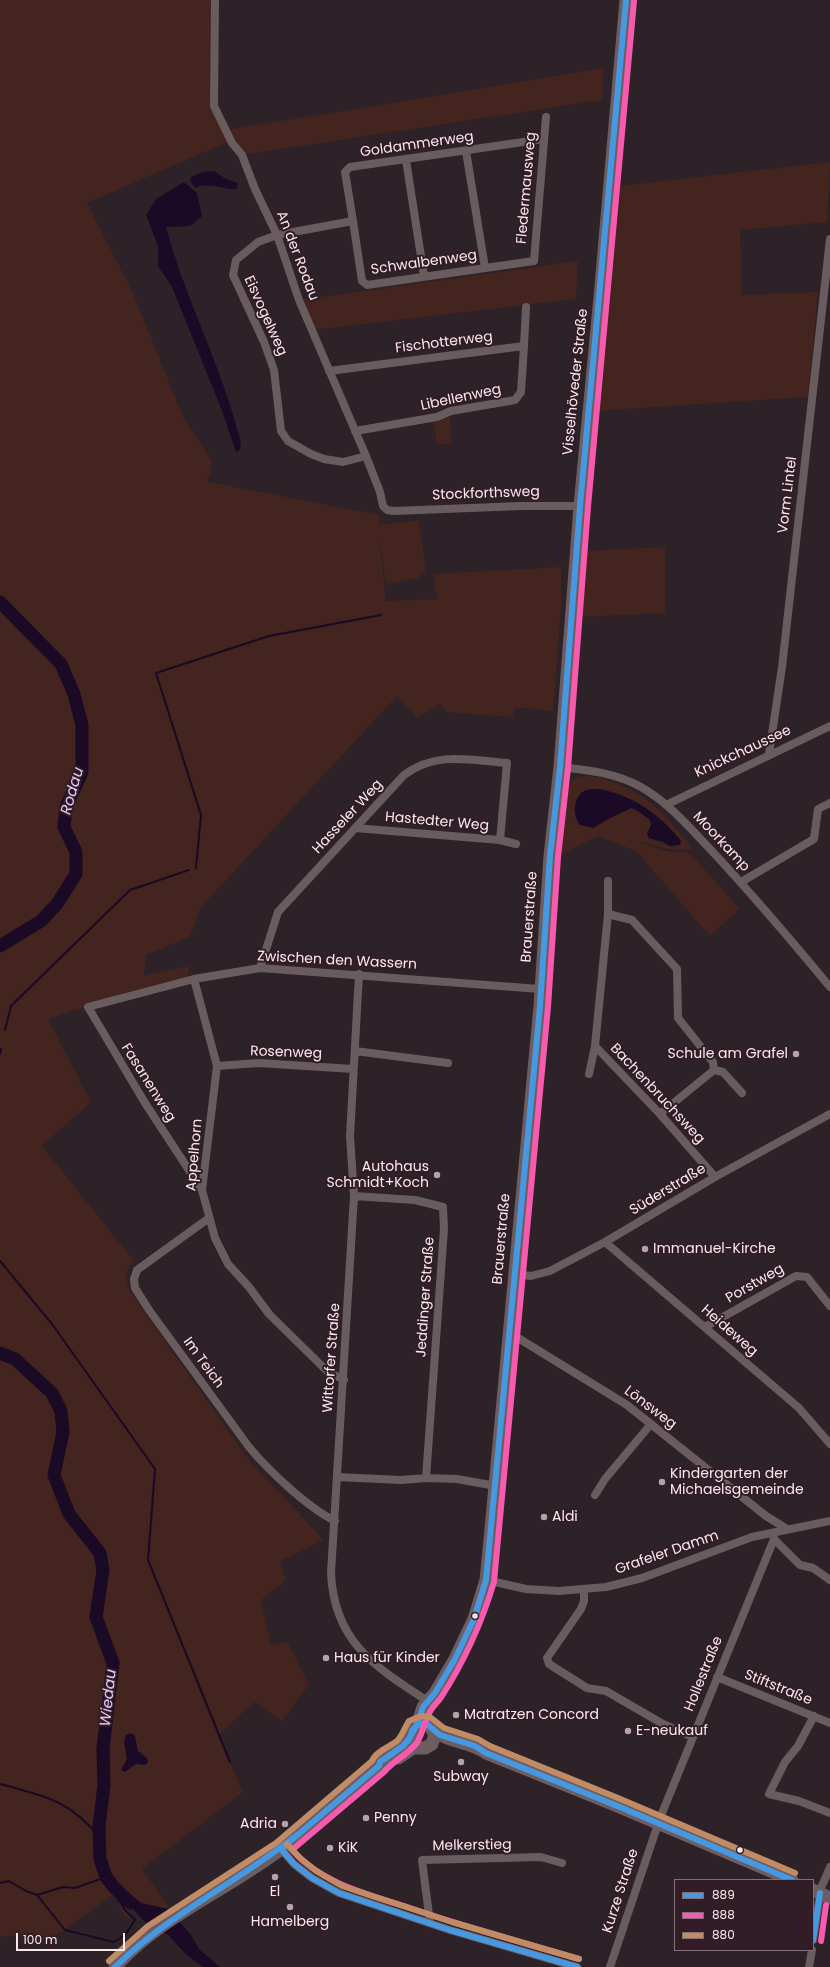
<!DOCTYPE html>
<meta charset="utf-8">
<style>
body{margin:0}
#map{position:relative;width:830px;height:1967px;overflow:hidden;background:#2d2227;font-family:Poppins,sans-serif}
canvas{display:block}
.legend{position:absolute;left:674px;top:1879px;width:140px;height:72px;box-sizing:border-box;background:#321d27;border:1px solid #826f77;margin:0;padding:5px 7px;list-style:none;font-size:12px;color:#f9eaf0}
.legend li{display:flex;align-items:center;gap:8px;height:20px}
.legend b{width:20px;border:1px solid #826f77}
.scale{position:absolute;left:16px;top:1933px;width:109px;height:18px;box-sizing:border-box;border:2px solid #f9eaf0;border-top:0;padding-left:5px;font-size:12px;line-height:14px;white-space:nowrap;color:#f9eaf0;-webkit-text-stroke:3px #321d27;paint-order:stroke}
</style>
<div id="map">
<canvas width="830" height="1967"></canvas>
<ul class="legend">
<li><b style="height:5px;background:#4699e1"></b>889</li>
<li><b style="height:5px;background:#f75aaf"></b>888</li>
<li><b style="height:5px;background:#c18c65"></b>880</li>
</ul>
<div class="scale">100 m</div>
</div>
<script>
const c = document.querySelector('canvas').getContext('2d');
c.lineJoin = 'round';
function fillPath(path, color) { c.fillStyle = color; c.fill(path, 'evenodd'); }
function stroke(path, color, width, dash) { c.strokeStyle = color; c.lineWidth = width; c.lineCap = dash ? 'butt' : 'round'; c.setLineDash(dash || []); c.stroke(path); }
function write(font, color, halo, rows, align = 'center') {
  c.font = font + ' Poppins,sans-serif'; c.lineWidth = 4; c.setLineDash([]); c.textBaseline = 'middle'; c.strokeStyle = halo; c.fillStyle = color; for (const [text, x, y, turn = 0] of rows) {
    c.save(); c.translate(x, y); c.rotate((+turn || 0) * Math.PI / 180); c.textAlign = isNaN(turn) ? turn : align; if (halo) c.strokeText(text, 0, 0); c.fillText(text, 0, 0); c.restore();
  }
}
fillPath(new Path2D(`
 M 0,0 L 213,0 L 213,106 L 230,141 L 87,203 L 133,293 L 184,419 L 212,461 L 211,476 L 207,476 L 209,482 L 379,515 L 379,525 L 419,520 L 426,573 L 420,574 L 420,578 L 386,584 L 379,537 L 386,601 L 437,599 L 433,574 L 561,567 L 561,607 L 553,711 L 514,707 L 513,717 L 446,712 L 440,704 L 417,718 L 397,696 L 200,908 L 190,937 L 146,955 L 144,976 L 189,966 L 188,977 L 143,988 L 48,1019 L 91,1102 L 42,1146 L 134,1261 C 124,1273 125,1276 129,1290 L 251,1463 L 324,1540 L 280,1561 L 286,1580 L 261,1600 L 271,1646 L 287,1641 L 309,1685 L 282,1721 L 254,1702 L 218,1736 L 243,1792 L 142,1869 L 169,1908 L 149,1924 L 132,1908 L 124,1904 L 137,1921 C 120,1918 121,1907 114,1894 L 65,1930 L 39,1943 L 34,1933 L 0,1937 Z
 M 604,68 L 602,100 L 242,155 L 226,130 Z
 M 830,162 L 827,222 L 740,230 L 742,295 L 818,292 L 808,397 L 594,411 L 610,187 Z
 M 578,261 L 576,299 L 312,330 L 299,300 Z
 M 450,416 L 452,443 L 437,445 L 434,423 Z
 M 665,547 L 665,613 L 579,617 L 584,551 Z
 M 590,776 C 642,786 661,810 693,849 C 670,853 662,846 641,842 L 640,843 C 657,847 672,855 689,852 L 740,909 L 710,936 L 636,851 L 598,836 L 558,856 L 568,786 C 574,777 580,777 590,776 ZM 632,799 L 653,814 L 674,847 L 649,838 L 647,834 L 651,825 L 650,820 L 638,811 L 631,808 L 612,817 L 593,828 Z`), '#43241e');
fillPath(new Path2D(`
 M 214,171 L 226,179 L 238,183 L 237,189 C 224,190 207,181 195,188 L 190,180 L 192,176 L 204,172 Z
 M 184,182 L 197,193 L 202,216 L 190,226 L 166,227 C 181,284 206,335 225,390 C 231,407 236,425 241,443 L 240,450 L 236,452 L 221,408 L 172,287 L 158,266 L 158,246 L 146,215 L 156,199 Z
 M 599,789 C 632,795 661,815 681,841 L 680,845 L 670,846 L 663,842 L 649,838 L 647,834 L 651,825 L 650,820 L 638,811 L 631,808 L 612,817 L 593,828 L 580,825 C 572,815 573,796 586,790 C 590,789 595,789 599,789 Z
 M 131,1733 L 135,1736 L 138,1751 L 147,1758 L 148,1762 L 145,1765 L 136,1764 L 125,1772 L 121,1770 L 127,1759 L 124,1742 L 126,1735 Z
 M 123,1888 L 141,1903 L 168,1909 L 191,1935 L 199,1949 L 220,1967 L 203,1967 L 188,1956 L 168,1935 L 145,1922 L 132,1908 L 118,1902 L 114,1894 Z`), '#1a0a25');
stroke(new Path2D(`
 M 196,868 L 201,815 L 156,673 L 269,636 L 381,615
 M 5,1030 L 11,1006 L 130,890 L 189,870
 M 0,1054 L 1,1049
 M 0,1261 L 52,1324 L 155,1469 L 148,1560 L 230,1762
 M 0,1784 C 44,1796 70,1800 100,1838
 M 0,1883 L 9,1881 L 26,1891 L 37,1895 L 63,1887 L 75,1888 L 106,1877
 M 37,1895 L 65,1930 L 114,1942 L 125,1935 L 135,1920 L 124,1909 L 120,1901`), '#1a0a25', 2);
stroke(new Path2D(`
 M 0,602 L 61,664 L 74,694 L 82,725 L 82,772 L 66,807 L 64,827 L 76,852 L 76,874 L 57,904 L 41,921 L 0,946
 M 0,1353 L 15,1359 L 52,1393 L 61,1411 L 63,1432 L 54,1475 L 69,1514 L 100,1553 L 103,1570 L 96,1617 L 113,1663 L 103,1749 L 104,1785 L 99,1826 L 100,1859 L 106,1877 L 113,1886 L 130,1903`), '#1a0a25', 13);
stroke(new Path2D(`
 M 215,0 L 214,106 L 232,143 L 242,155 L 255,189 L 277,235 L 299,300 L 366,456 L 380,492 L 383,506 L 387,510 L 394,511 L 521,506 L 580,506
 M 466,151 L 485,268
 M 406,160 L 424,276
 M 353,221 L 345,172 L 350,167 L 544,139
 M 329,371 L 524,346 L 526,307
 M 355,431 L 437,417 L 451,411 L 515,400 L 521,392 L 524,346
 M 366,456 L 343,462 L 324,459 L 311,454 L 288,441 L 281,431 L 274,370 L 264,342 L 233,275 L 236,260 L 258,242 L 277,235 L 353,221 L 362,281 L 367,285 L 534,261 L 546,117
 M 769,754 L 782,667 L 830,239
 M 560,767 C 588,770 616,773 641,787 C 669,803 689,827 711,850 C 752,894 791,940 830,987
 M 668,804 L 830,726
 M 355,828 L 500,840 L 516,844
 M 608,881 L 608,914 L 595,1046 L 660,1114 L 715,1177
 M 741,882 L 814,839 L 818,809 L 830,803
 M 608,914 L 632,920 L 677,969 L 678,1018 L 713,1062 L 714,1070 L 723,1072 L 742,1093
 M 260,968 L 278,912 L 404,775 C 436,751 469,760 507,763 L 500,840
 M 359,974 L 350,1136 L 354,1196 L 331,1573 C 334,1642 375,1667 429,1702
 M 194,979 L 217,1066 L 202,1190 L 215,1238 L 228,1264 L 249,1287 L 269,1314 L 327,1371 L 344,1380
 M 355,1051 L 448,1063
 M 217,1066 L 259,1063 L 353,1069
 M 589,1074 L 595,1046
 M 660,1114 L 714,1070
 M 202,1190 L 145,1103 L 88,1007 L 194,979 L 260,968 L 540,989
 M 354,1196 L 415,1200 L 443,1207 L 444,1229 L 426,1478 L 457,1479 L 496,1486
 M 209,1218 L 137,1270 L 134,1279 L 135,1288 L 149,1310 L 249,1447 C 269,1471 307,1507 335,1521
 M 605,1242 L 799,1408 L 830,1444
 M 515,1274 L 531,1276 L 550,1271 L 605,1242 L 715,1177 L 830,1114
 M 705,1327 L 796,1276 L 807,1277 L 830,1306
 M 510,1333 L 627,1405 L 766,1516 L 787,1529
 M 337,1477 L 401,1480 L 426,1478
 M 595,1495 L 605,1479 L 651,1424
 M 774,1539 L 800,1565 L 813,1568 L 830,1580
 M 486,1580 L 526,1589 L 559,1591 L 606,1587 L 642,1578 L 752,1537 L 830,1521
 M 584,1589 L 584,1601 L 581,1609 L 547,1658 L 549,1664 L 587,1688 L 606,1691 L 663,1724 L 693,1737
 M 717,1677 L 830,1723
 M 814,1716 L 798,1746 L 785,1762 L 769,1794 L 799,1801 L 830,1813
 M 281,1849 L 294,1864 L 312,1878 L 339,1893 L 450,1930 L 577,1967
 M 430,1923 L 422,1860 L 541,1857 L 562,1863
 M 813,1940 L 821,1888 L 830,1867
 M 610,1967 L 660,1818 L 774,1539 L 773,1534
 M 809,1967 L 812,1950`), '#695c5e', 8);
stroke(new Path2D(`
 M 417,1725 L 423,1707 L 435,1693 L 455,1659 L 474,1619 L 486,1580 L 489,1550 L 540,1006 L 550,856 L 560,767 L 580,506 L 600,297 L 626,0
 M 413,1729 C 409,1738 412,1744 420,1748
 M 433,1730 C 448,1743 471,1741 486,1753 L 615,1805 L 792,1880
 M 398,1758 L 413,1748 L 425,1748 L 432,1744 L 435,1735 L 430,1726
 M 813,1890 L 830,1898
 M 115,1967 C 161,1916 227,1890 281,1849 C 315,1823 344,1791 379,1766 L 380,1762 L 403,1746 L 411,1736`), '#6d5d60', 13);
stroke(new Path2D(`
 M 408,1741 L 416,1726 L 422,1724 L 428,1725 L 440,1735 L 475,1746 L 486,1753 L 615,1805 L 792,1880
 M 281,1849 L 379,1766 L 380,1762 L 403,1746 L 410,1738 L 412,1731 L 417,1725 L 423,1707 L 435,1693 L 455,1659 L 474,1619 L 486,1580 L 540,1006 L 550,856 L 560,767 L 580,506 L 626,0
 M 281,1849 L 294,1864 L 312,1878 L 339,1893 L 450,1930 L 577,1967
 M 813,1940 L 820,1893
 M 115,1967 C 169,1914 238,1882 297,1835`), '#4699e1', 6);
stroke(new Path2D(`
 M 821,1941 L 826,1905
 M 579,1959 C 524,1943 468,1928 413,1909 C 371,1895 323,1885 292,1850 L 384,1772 C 394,1760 406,1756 416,1744 C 423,1734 424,1721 431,1710 C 434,1705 439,1701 442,1696 C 465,1660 482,1622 494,1582 L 548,1007 L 558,857 L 568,768 L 588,507 L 634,1`), '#f75aaf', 6);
stroke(new Path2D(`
 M 287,1844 L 300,1858 L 316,1871 L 342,1886 L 452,1922 L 579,1959
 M 109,1961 L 148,1926 L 276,1843 L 372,1761 C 375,1752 389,1747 397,1741 C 403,1735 404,1728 409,1721 L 421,1716 L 430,1717 L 444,1728 L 478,1739 L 490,1746 L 618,1798 L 795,1873`), '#c18c65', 6);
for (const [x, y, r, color] of [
 [796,1054,4,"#b2a4aa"],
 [437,1175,4,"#b2a4aa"],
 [645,1249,4,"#b2a4aa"],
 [662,1482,4,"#b2a4aa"],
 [544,1517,4,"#b2a4aa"],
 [475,1616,3.5,"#f9eaf0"],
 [326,1658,4,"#b2a4aa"],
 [456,1715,4,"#b2a4aa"],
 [628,1731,4,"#b2a4aa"],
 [461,1762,4,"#b2a4aa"],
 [366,1818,4,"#b2a4aa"],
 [285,1824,4,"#b2a4aa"],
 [330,1848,4,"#b2a4aa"],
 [740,1850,3.5,"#f9eaf0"],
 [275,1877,4,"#b2a4aa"],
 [290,1907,4,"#b2a4aa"]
]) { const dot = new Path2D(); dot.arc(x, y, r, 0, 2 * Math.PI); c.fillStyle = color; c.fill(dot); stroke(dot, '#321d27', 1.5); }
write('14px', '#f9eaf0', '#321d27', [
 ["Goldammerweg",417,145,-8],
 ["Fledermausweg",527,188,-85],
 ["An der Rodau",297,256,69],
 ["Schwalbenweg",424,263,-8],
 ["Eisvogelweg",265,316,66],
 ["Fischotterweg",444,343,-7],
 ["Visselhöveder Straße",576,382,-84],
 ["Libellenweg",461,398,-12],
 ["Stockforthsweg",486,494,-2],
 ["Vorm Lintel",788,495,-83],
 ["Knickchaussee",743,752,-25],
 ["Hasseler Weg",348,817,-47],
 ["Hastedter Weg",437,822,5],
 ["Moorkamp",721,842,47],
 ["Brauerstraße",530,917,-86],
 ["Zwischen den Wassern",337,961,3],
 ["Rosenweg",286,1053,2],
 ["Fasanenweg",148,1083,58],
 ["Bachenbruchsweg",657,1094,47],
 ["Appelhorn",195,1155,-85],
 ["Süderstraße",668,1190,-31],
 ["Brauerstraße",502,1239,-85],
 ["Porstweg",755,1284,-30],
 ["Jeddinger Straße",426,1297,-86],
 ["Heideweg",729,1331,41],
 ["Wittorfer Straße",332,1358,-86],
 ["Im Teich",203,1363,54],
 ["Lönsweg",650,1408,37],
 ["Grafeler Damm",667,1553,-19],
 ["Hollestraße",704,1674,-68],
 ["Stiftstraße",778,1688,22],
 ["Melkerstieg",472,1846,-1],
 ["Kurze Straße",621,1891,-72]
]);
write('14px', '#f9eaf0', '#321d27', [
 ["Schule am Grafel",788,1054,"right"],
 ["Autohaus",429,1167,"right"],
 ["Schmidt+Koch",429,1183,"right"],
 ["Immanuel-Kirche",653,1249],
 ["Kindergarten der",670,1474],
 ["Michaelsgemeinde",670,1490],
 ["Aldi",552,1517],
 ["Haus für Kinder",334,1658],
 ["Matratzen Concord",464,1715],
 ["E-neukauf",636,1731],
 ["Subway",461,1777,"center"],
 ["Penny",374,1818],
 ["Adria",277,1824,"right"],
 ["KiK",338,1848],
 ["El",275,1892,"center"],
 ["Hamelberg",290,1922,"center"]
], 'left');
write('italic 15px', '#e3cafb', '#321d27', [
 ["Rodau",73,791,-74],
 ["Wiedau",109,1698,-84]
]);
</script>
